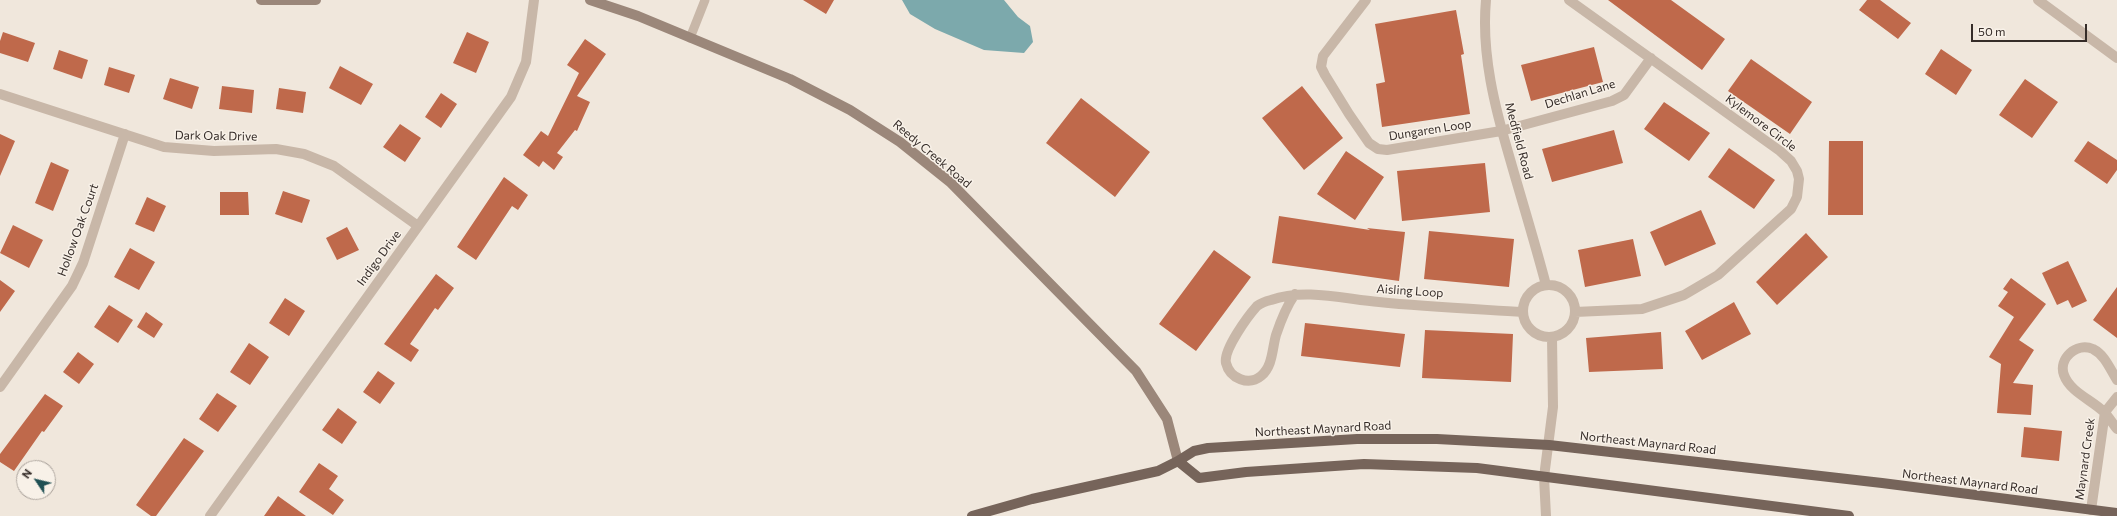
<!DOCTYPE html>
<style>
body{margin:0}
#map{position:relative;width:2117px;height:516px;overflow:hidden;background:#f0e7dc;font-family:Commissioner,sans-serif}
canvas{display:block}
.north{position:absolute;left:16px;top:460px;width:40px;height:40px;box-sizing:border-box;background:#f8f1e8;border:1px solid #aaa29b;border-radius:50%;rotate:305deg;font-size:11px;font-weight:700;line-height:16px;text-align:center;color:#352c28}
.north::after{content:'';display:block;margin:auto;width:14px;height:18px;background:#205054;clip-path:polygon(50% 0,100% 100%,50% 72%,0 100%)}
.scale{position:absolute;left:1971px;top:24px;width:116px;height:18px;box-sizing:border-box;border:2px solid #352c28;border-top:0;padding-left:5px;font-size:12px;line-height:14px;white-space:nowrap;color:#352c28;-webkit-text-stroke:3px #f8f1e8;paint-order:stroke}
</style>
<div id="map">
<canvas width="2117" height="516"></canvas>
<div class="north">N</div>
<div class="scale">50 m</div>
</div>
<script>
const c = document.querySelector('canvas').getContext('2d');
c.lineJoin = 'round';
function fillPath(path, color) { c.fillStyle = color; c.fill(path, 'evenodd'); }
function stroke(path, color, width, dash) { c.strokeStyle = color; c.lineWidth = width; c.lineCap = dash ? 'butt' : 'round'; c.setLineDash(dash || []); c.stroke(path); }
function write(font, color, halo, rows, align = 'center') {
  c.font = font + ' Commissioner,sans-serif'; c.lineWidth = 3; c.setLineDash([]); c.textBaseline = 'middle'; c.strokeStyle = halo; c.fillStyle = color; for (const [text, x, y, turn = 0] of rows) {
    c.save(); c.translate(x, y); c.rotate((+turn || 0) * Math.PI / 180); c.textAlign = isNaN(turn) ? turn : align; if (halo) c.strokeText(text, 0, 0); c.fillText(text, 0, 0); c.restore();
  }
}
fillPath(new Path2D(`
 M 902,0 L 1004,0 L 1018,17 L 1030,26 L 1033,42 L 1024,53 L 984,50 L 935,29 L 910,14 Z`), '#7ca9ac');
fillPath(new Path2D(`
 M 803,0 L 834,0 L 826,14 Z
 M 1608,0 L 1671,0 L 1725,39 L 1702,70 Z
 M 1867,0 L 1880,0 L 1911,23 L 1898,39 L 1859,10 Z
 M 1456,10 L 1464,54 L 1461,55 L 1470,114 L 1382,127 L 1376,84 L 1385,82 L 1375,24 Z
 M 3,32 L 35,43 L 28,62 L 0,53 L 0,41 Z
 M 467,32 L 489,42 L 476,73 L 453,63 Z
 M 585,39 L 606,54 L 577,96 L 590,102 L 577,131 L 575,130 L 557,153 L 563,157 L 554,170 L 543,161 L 539,167 L 523,155 L 541,131 L 548,136 L 579,73 L 567,65 Z
 M 1594,47 L 1603,82 L 1531,101 L 1521,65 Z
 M 1941,49 L 1972,70 L 1956,95 L 1925,74 Z
 M 59,50 L 88,60 L 82,79 L 53,69 Z
 M 1751,59 L 1812,102 L 1790,134 L 1728,91 Z
 M 340,66 L 373,84 L 361,105 L 329,88 Z
 M 109,67 L 135,75 L 129,93 L 104,85 Z
 M 170,78 L 199,87 L 192,109 L 163,99 Z
 M 2025,79 L 2058,102 L 2032,138 L 1999,115 Z
 M 222,86 L 254,90 L 252,113 L 219,109 Z
 M 1302,86 L 1343,138 L 1304,170 L 1262,118 Z
 M 279,88 L 306,92 L 303,113 L 276,109 Z
 M 441,93 L 457,104 L 441,128 L 425,117 Z
 M 1081,98 L 1150,152 L 1115,197 L 1046,143 Z
 M 1664,102 L 1710,133 L 1689,161 L 1644,129 Z
 M 400,124 L 421,138 L 405,162 L 383,147 Z
 M 1614,130 L 1623,163 L 1552,182 L 1542,149 Z
 M 0,134 L 15,141 L 0,176 Z
 M 1829,141 L 1863,141 L 1863,215 L 1828,215 Z
 M 2088,141 L 2117,160 L 2117,170 L 2107,184 L 2074,161 Z
 M 1729,148 L 1775,180 L 1754,209 L 1708,177 Z
 M 1346,151 L 1384,177 L 1355,220 L 1317,194 Z
 M 51,162 L 69,170 L 53,211 L 35,203 Z
 M 1485,163 L 1490,212 L 1402,221 L 1397,171 Z
 M 504,177 L 528,195 L 518,210 L 512,206 L 476,260 L 457,247 Z
 M 283,191 L 310,200 L 302,223 L 275,214 Z
 M 220,192 L 248,192 L 249,215 L 220,215 Z
 M 147,197 L 166,206 L 154,232 L 135,224 Z
 M 1701,210 L 1716,244 L 1665,266 L 1650,232 Z
 M 1279,216 L 1370,230 L 1367,228 L 1405,232 L 1399,281 L 1272,263 Z
 M 13,225 L 43,240 L 29,268 L 0,253 Z
 M 347,227 L 359,250 L 337,260 L 326,238 Z
 M 1429,231 L 1514,239 L 1509,287 L 1424,279 Z
 M 1806,233 L 1828,257 L 1777,305 L 1756,282 Z
 M 1633,239 L 1641,276 L 1585,287 L 1578,250 Z
 M 130,248 L 155,262 L 139,290 L 114,277 Z
 M 1214,250 L 1251,277 L 1196,351 L 1159,324 Z
 M 2068,261 L 2087,301 L 2072,308 L 2068,300 L 2057,305 L 2042,273 Z
 M 436,274 L 454,288 L 438,310 L 435,308 L 410,344 L 419,350 L 411,362 L 384,344 Z
 M 2011,278 L 2046,304 L 2019,340 L 2034,350 L 2013,383 L 2033,385 L 2031,415 L 1997,413 L 2001,364 L 1989,357 L 2014,317 L 1998,306 L 2008,292 L 2003,289 Z
 M 0,280 L 15,291 L 0,312 Z
 M 2117,287 L 2117,338 L 2093,320 Z
 M 285,298 L 305,311 L 289,336 L 269,323 Z
 M 1734,302 L 1751,334 L 1702,360 L 1685,331 Z
 M 109,305 L 133,320 L 118,343 L 94,327 Z
 M 146,312 L 163,324 L 154,338 L 137,327 Z
 M 1305,323 L 1405,334 L 1400,367 L 1301,356 Z
 M 1425,330 L 1513,334 L 1511,382 L 1422,378 Z
 M 1661,332 L 1663,369 L 1589,372 L 1586,338 Z
 M 249,343 L 269,357 L 250,385 L 230,372 Z
 M 78,352 L 94,364 L 79,384 L 63,372 Z
 M 378,371 L 395,383 L 380,404 L 363,392 Z
 M 217,393 L 237,406 L 218,432 L 199,419 Z
 M 45,394 L 63,406 L 44,432 L 42,431 L 14,471 L 0,462 L 0,454 Z
 M 338,408 L 357,422 L 342,444 L 322,430 Z
 M 2024,427 L 2062,431 L 2059,461 L 2021,457 Z
 M 184,438 L 204,451 L 156,516 L 151,516 L 136,505 Z
 M 319,463 L 338,476 L 329,489 L 344,500 L 333,515 L 299,492 Z
 M 278,496 L 306,516 L 264,516 Z`), '#bf694b');
stroke(new Path2D(`
 M 690,38 L 705,0`), '#c8b7a8', 9);
stroke(new Path2D(`
 M 1366,0 L 1323,56 L 1321,67 L 1325,75 L 1349,114 L 1369,143 L 1378,149 L 1387,150 L 1501,131 L 1612,101 L 1624,95 L 1651,58
 M 1486,0 C 1481,54 1495,108 1510,159 C 1522,201 1535,243 1546,285
 M 1569,0 L 1780,151 L 1791,161 L 1797,171 L 1799,179 L 1797,197 L 1791,209 L 1718,275 L 1684,295 L 1642,309 L 1575,312
 M 2038,0 L 2117,58
 M 0,94 L 164,147 L 214,151 L 276,149 L 304,154 L 334,166 L 418,226
 M1523 311a26 26 0 1 1 52 0a26 26 0 1 1-52 0Z
 M 1295,294 C 1286,307 1281,320 1276,335 C 1272,349 1273,366 1261,376 C 1249,386 1230,379 1226,363 C 1223,350 1248,316 1257,306 C 1261,303 1267,301 1271,300 C 1305,288 1344,299 1379,302 C 1427,307 1475,309 1523,312
 M 2117,380 C 2110,369 2105,355 2093,349 C 2076,342 2058,359 2064,375 C 2070,392 2092,400 2104,412 C 2109,417 2113,424 2117,429
 M 0,387 L 72,286 L 83,263 L 125,134
 M 2091,510 L 2105,412 L 2117,397
 M 210,516 L 511,97 L 526,62 L 534,0
 M 1546,516 L 1544,477 L 1553,407 L 1552,337`), '#c8b7a8', 10);
stroke(new Path2D(`
 M 261,0 L 316,0
 M 590,0 L 638,16 L 790,79 L 850,110 L 900,142 L 950,182 L 1136,371 L 1167,419 L 1178,461`), '#9b877a', 10);
stroke(new Path2D(`
 M 1178,461 L 1199,478 L 1246,472 L 1364,464 L 1477,468 L 1849,516
 M 972,516 L 1032,499 L 1158,471 L 1178,461 L 1194,451 L 1208,448 L 1357,439 L 1437,439 L 1549,445 L 1882,483 L 2117,513`), '#76645a', 10);
write('12px', '#352c28', '#f8f1e8', [
 ["Dechlan Lane",1580,94,-17],
 ["Kylemore Circle",1761,123,37],
 ["Dungaren Loop",1430,130,-9],
 ["Dark Oak Drive",216,136,1],
 ["Medfield Road",1519,141,75],
 ["Reedy Creek Road",932,154,40],
 ["Hollow Oak Court",78,230,-70],
 ["Indigo Drive",379,258,-54],
 ["Aisling Loop",1410,291,4],
 ["Northeast Maynard Road",1323,429,-3],
 ["Northeast Maynard Road",1648,443,6],
 ["Maynard Creek",2085,459,-82],
 ["Northeast Maynard Road",1970,482,7]
]);
</script>
